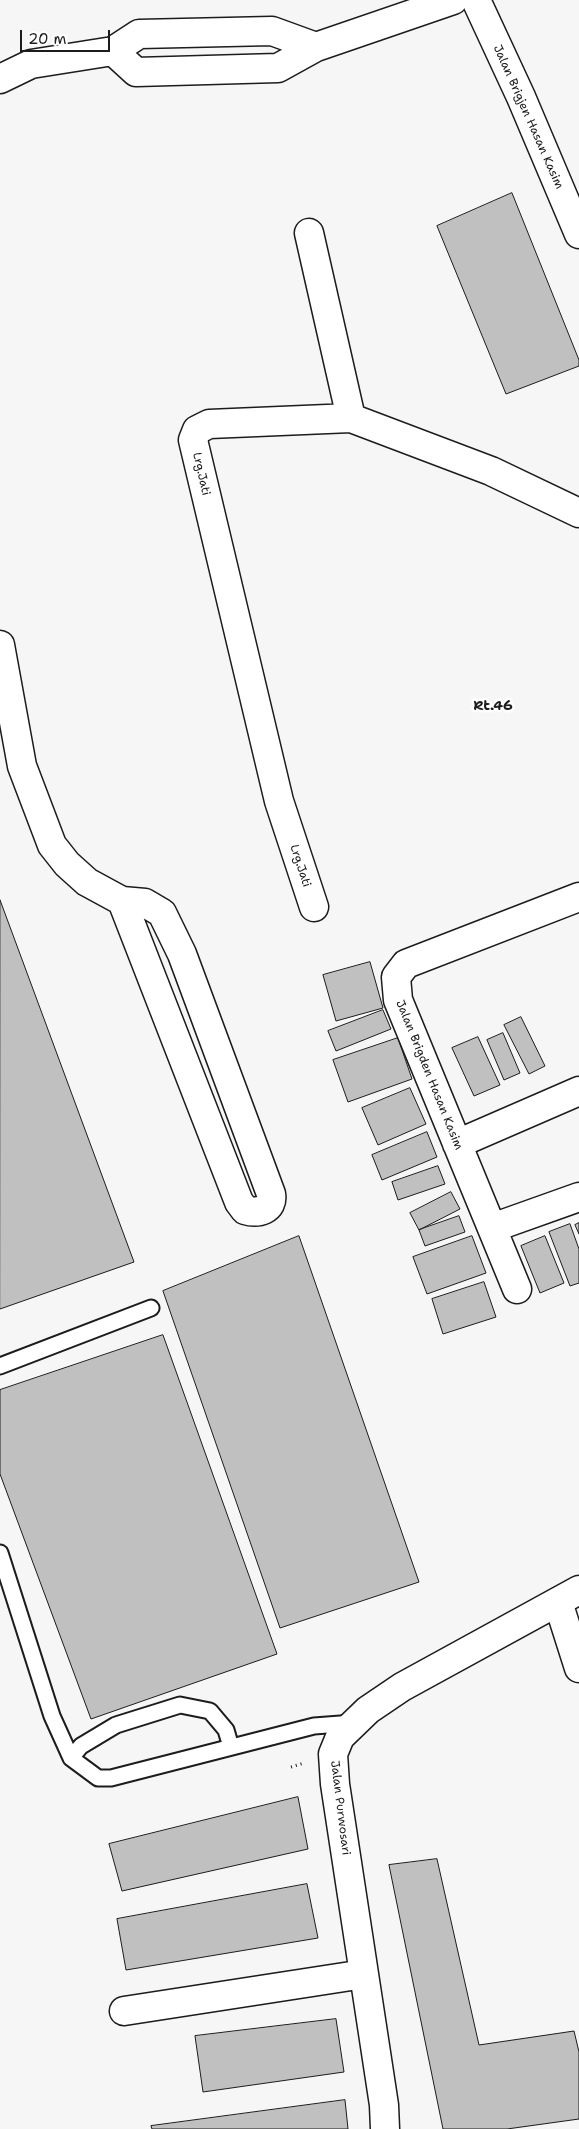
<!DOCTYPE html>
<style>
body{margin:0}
#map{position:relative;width:579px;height:2129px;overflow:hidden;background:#f6f6f6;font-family:"Shantell Sans",sans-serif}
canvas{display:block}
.scale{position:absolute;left:20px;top:30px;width:90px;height:22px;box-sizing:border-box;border:2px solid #1c1c1c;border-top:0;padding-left:6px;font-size:15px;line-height:18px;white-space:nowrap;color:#1c1c1c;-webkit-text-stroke:4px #fff;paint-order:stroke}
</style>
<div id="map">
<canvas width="579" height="2129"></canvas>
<div class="scale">20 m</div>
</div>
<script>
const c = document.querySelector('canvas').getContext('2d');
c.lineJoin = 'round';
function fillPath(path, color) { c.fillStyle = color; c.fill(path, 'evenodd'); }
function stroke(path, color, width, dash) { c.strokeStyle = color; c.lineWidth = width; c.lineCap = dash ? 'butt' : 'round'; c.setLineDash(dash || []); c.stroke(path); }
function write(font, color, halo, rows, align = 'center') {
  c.font = font + ' "Shantell Sans",sans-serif'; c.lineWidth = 5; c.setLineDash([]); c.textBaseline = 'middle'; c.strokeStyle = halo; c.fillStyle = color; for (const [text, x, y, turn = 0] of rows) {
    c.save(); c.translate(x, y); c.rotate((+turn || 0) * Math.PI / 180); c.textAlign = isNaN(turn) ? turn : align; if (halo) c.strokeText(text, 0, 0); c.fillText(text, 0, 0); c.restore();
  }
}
const building = new Path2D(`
 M 512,193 L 579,360 L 579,366 L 506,394 L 437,226 Z
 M 0,900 L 134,1262 L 0,1309 Z
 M 370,962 L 383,1008 L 336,1021 L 323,975 Z
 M 383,1010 L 391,1029 L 336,1051 L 328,1031 Z
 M 521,1017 L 545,1066 L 529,1074 L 504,1025 Z
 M 503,1033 L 520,1073 L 504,1080 L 487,1040 Z
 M 478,1037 L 500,1085 L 474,1096 L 452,1048 Z
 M 398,1038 L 412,1079 L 348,1102 L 333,1060 Z
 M 410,1088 L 426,1124 L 378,1145 L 362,1108 Z
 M 427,1132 L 437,1157 L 382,1180 L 372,1155 Z
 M 438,1166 L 445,1184 L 398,1200 L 392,1182 Z
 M 451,1192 L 460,1209 L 419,1230 L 410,1213 Z
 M 459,1216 L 465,1232 L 425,1246 L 419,1230 Z
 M 579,1223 L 579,1234 L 575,1225 Z
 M 570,1224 L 579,1249 L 579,1283 L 570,1286 L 549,1232 Z
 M 299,1236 L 419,1582 L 280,1628 L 163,1291 Z
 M 472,1236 L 486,1273 L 427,1294 L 413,1257 Z
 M 545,1236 L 564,1283 L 540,1293 L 521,1246 Z
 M 484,1282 L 496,1317 L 443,1334 L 432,1299 Z
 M 163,1335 L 277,1654 L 91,1719 L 0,1474 L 0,1390 Z
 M 298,1797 L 308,1849 L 122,1891 L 109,1844 Z
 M 437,1859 L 479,2045 L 574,2031 L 579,2052 L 579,2119 L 507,2129 L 443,2129 L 389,1865 Z
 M 307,1884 L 318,1938 L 126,1970 L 117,1919 Z
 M 336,2019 L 344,2072 L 203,2092 L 195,2036 Z
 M 345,2100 L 348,2129 L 152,2129 L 151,2126 Z`);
fillPath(building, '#c0c0c0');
stroke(building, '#1c1c1c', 1);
const lane = new Path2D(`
 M 0,1366 L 151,1308
 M 0,1553 L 52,1716 L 71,1758 L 98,1778 L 111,1778 L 314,1726 L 354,1723
 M 71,1758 L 81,1746 L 116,1725 L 180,1705 L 210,1711 L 226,1730 L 231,1747`);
const street = new Path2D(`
 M 113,51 L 136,72 L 278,68 L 316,47 L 453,0
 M 0,79 L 31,64 L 113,51 L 139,34 L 272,31 L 316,47
 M 309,233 L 351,418
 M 0,645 L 22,766 L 52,845 L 67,864 L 87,882 L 122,901 L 239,1202 L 245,1210 C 258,1214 274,1210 271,1194 L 182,954 L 162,913 L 145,903 L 122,901
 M 314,907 L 279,801 L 193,440 L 197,430 L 209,424 L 351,418 L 491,471 L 579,513
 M 457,1144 L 579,1091
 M 492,1228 L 579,1197
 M 517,1289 L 398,1000 L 396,977 L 406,964 L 579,897
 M 558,1602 L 579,1668
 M 124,2011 L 364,1974
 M 385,2129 L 384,2105 L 335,1784 L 333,1754 L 340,1737 L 368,1710 L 402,1687 L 579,1590`);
const secondary = new Path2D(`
 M 476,0 L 521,97 L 579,234`);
stroke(lane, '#1c1c1c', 19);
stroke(street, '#1c1c1c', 31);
stroke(secondary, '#1c1c1c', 31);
stroke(new Path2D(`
 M 291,1767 L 304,1763`), '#1c1c1c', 3, [1, 4]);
stroke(lane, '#fff', 15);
stroke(street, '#fff', 28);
stroke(secondary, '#fff', 28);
write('12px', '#1c1c1c', '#fff', [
 ["Jalan Brigjen Hasan Kasim",528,117,66],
 ["Lrg.Jati",201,474,77],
 ["Lrg.Jati",300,866,72],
 ["Jalan Brigden Hasan Kasim",429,1075,68],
 ["Jalan Purwosari",340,1808,83]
]);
write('bold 14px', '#1c1c1c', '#fff', [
 ["Rt.46",493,706]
]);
</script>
